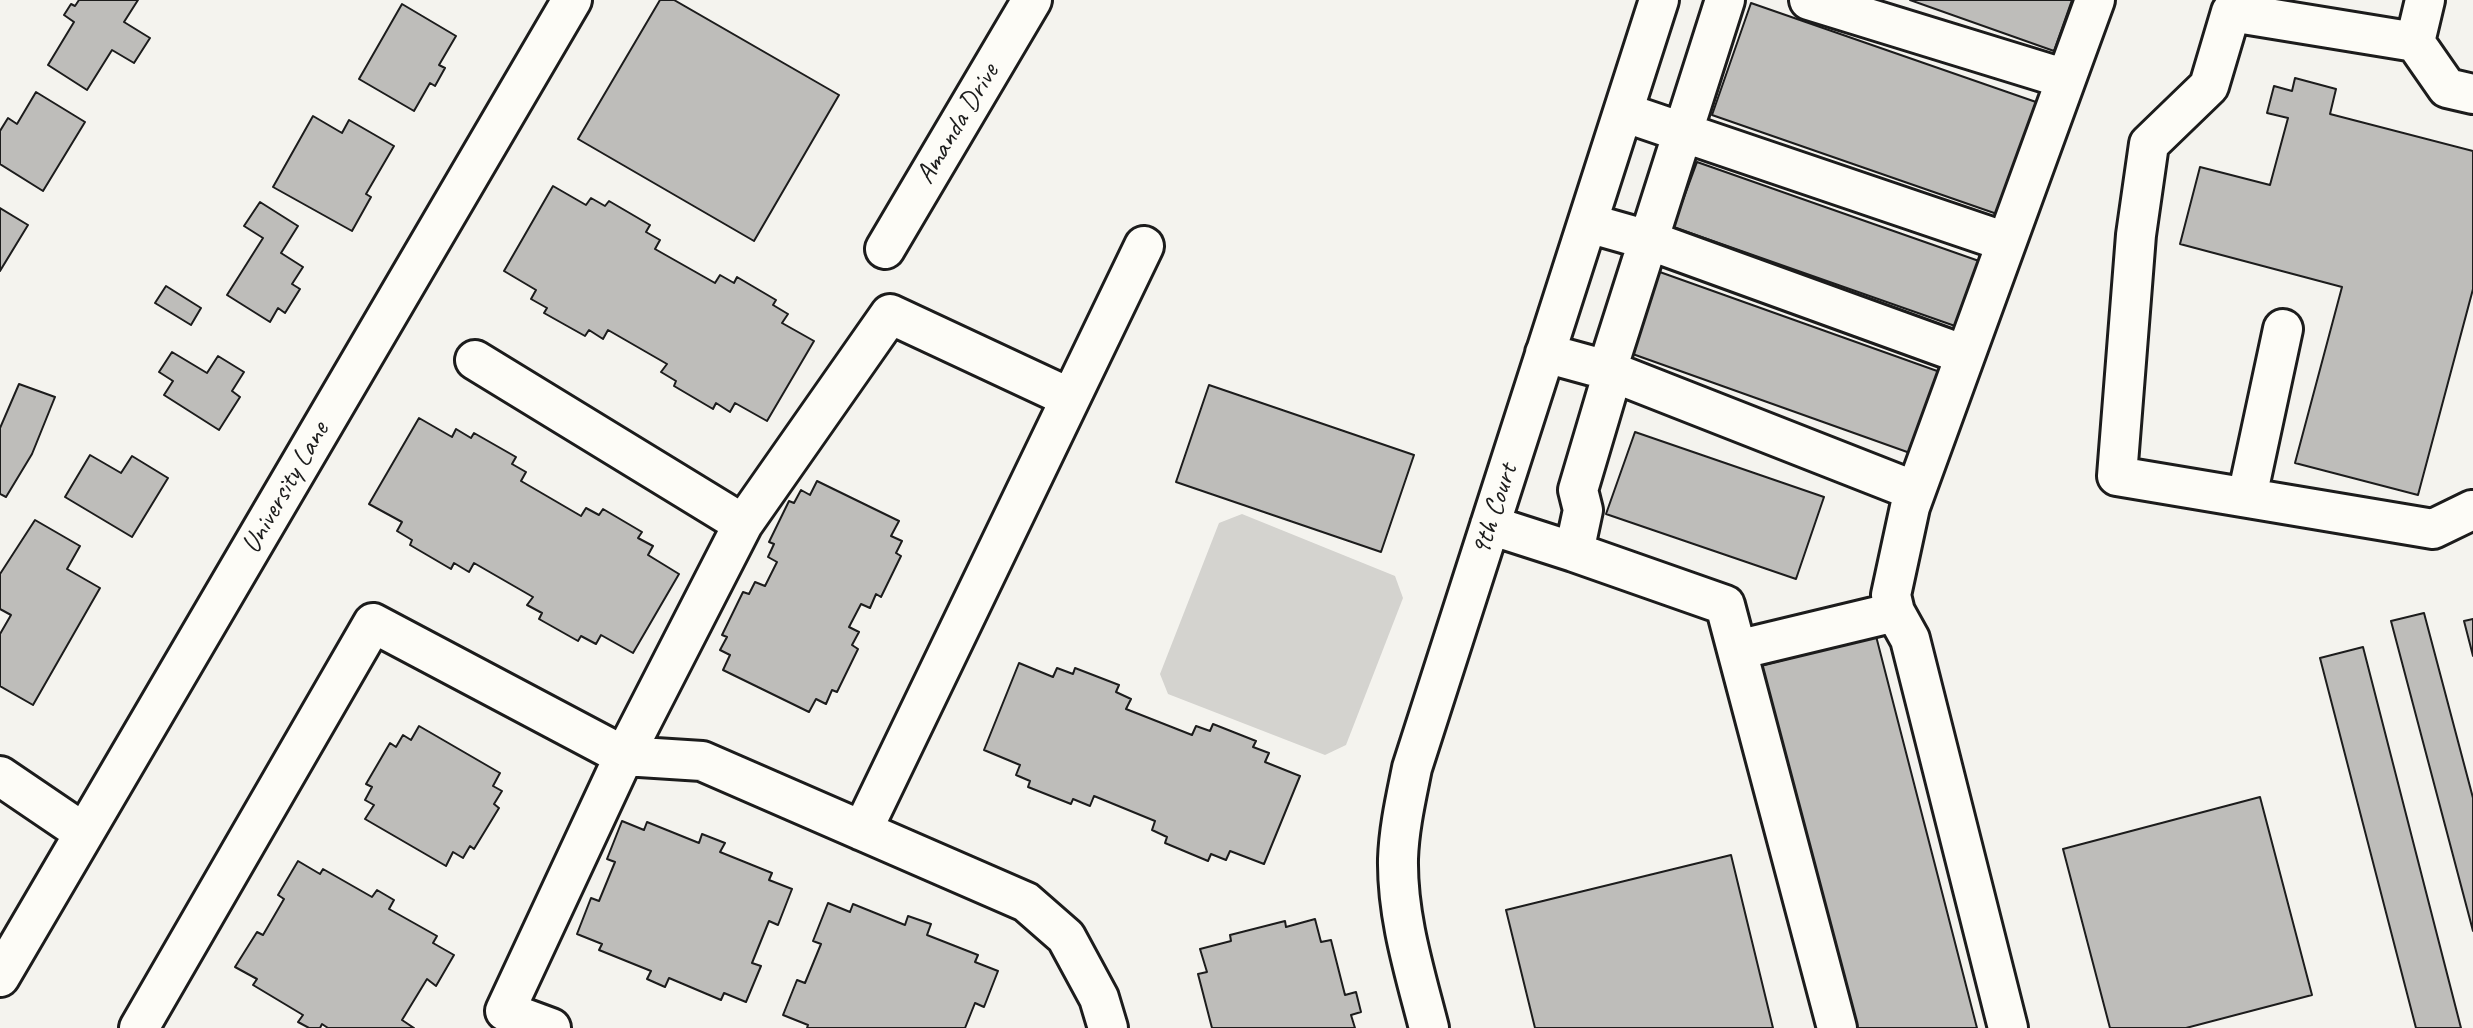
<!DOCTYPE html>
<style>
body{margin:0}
canvas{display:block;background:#f4f3ee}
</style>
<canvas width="2473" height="1028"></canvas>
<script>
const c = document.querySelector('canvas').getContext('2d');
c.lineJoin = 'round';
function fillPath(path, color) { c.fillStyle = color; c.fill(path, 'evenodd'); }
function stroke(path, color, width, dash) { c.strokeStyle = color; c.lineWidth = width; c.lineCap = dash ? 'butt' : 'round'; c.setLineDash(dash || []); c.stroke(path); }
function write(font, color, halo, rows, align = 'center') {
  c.font = font + ' Caveat,sans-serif'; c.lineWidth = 5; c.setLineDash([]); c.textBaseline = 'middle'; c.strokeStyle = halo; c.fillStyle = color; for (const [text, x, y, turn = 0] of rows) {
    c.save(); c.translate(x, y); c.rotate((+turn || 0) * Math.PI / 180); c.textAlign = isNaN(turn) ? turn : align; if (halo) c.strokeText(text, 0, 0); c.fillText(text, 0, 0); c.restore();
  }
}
fillPath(new Path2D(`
 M 1242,514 L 1395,576 L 1403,598 L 1346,745 L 1325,755 L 1168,694 L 1160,674 L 1219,523 Z`), '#d4d3cf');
const building = new Path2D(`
 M 79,0 L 138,0 L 124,22 L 150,38 L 134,63 L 112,50 L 87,90 L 48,65 L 74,22 L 64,15 L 71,4 L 75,6 Z
 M 660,0 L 674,0 L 839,95 L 754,241 L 578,139 Z
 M 1910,0 L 2072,0 L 2054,51 Z
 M 1751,3 L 2036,102 L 1997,214 L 1712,115 Z
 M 402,4 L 456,36 L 439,65 L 445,68 L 435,86 L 430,83 L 414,111 L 359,79 Z
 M 2295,78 L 2336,89 L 2330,114 L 2473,151 L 2473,289 L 2418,495 L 2295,463 L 2342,287 L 2180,244 L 2200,167 L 2270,185 L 2288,118 L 2267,113 L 2274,86 L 2292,91 Z
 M 36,92 L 85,122 L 43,191 L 0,164 L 0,131 L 8,118 L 17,124 Z
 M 313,116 L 342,133 L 349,120 L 394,146 L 366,194 L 371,197 L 352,231 L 273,187 Z
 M 1697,162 L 1979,261 L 1955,326 L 1673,227 Z
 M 553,186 L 586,205 L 591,198 L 605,206 L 609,201 L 650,225 L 646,232 L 660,240 L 655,249 L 715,283 L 720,275 L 734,283 L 737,277 L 776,300 L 773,305 L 788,314 L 782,323 L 814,341 L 767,421 L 735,403 L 730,412 L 716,403 L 713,409 L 674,386 L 676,381 L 661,372 L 667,364 L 608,330 L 603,339 L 589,330 L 585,336 L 544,313 L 547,308 L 531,299 L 536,290 L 504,271 Z
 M 260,202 L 298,226 L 281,253 L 303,267 L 292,284 L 300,289 L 285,313 L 278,308 L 270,322 L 227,295 L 263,238 L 244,226 Z
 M 0,208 L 28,225 L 0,271 Z
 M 1657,271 L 1940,372 L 1910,453 L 1627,352 Z
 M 166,286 L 201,308 L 191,325 L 155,303 Z
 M 172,352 L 207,373 L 218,356 L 244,372 L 232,391 L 240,397 L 219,430 L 164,395 L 173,381 L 159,372 Z
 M 19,384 L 55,397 L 32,454 L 6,497 L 0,494 L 0,428 Z
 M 1209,385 L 1414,455 L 1381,552 L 1176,482 Z
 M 419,418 L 452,437 L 456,429 L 471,438 L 474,433 L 516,457 L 512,464 L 526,472 L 521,481 L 581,516 L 586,508 L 599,515 L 603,509 L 642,532 L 638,538 L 653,546 L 648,555 L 679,574 L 633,653 L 601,635 L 596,644 L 581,636 L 578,641 L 539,619 L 542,613 L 527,605 L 533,597 L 474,563 L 469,572 L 454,563 L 451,569 L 410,545 L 412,540 L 397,531 L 402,522 L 369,504 Z
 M 1635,432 L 1824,497 L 1796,579 L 1606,514 Z
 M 90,455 L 121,473 L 132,456 L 168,478 L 132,537 L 65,497 Z
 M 817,481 L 899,521 L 891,536 L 902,541 L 896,553 L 901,556 L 881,597 L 876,594 L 870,608 L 861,604 L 849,627 L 859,632 L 852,645 L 858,649 L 837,692 L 832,690 L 826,704 L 816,699 L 809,712 L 723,670 L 730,655 L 720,650 L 727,637 L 722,635 L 743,592 L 749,594 L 755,582 L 765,586 L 777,562 L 768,557 L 774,544 L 769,542 L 789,501 L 794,503 L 801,490 L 810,495 Z
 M 35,520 L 80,546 L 67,569 L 100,588 L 33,705 L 0,686 L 0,634 L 11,615 L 0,609 L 0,574 Z
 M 2424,613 L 2473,798 L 2473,931 L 2391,621 Z
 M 2473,619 L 2473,656 L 2464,621 Z
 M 1876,636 L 1977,1028 L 1853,1028 L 1760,666 Z
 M 2363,647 L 2461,1028 L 2416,1028 L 2320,658 Z
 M 1019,663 L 1053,677 L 1057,668 L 1073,674 L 1075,668 L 1119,685 L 1116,692 L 1131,699 L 1126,709 L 1192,735 L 1196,726 L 1210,731 L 1213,724 L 1256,741 L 1253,747 L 1269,753 L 1265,762 L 1300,776 L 1264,864 L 1230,851 L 1226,860 L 1211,854 L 1208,861 L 1165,843 L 1167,837 L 1152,830 L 1155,821 L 1094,796 L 1090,806 L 1073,799 L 1071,804 L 1028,787 L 1030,781 L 1016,775 L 1020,765 L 984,750 Z
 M 419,726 L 500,773 L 493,786 L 502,791 L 494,804 L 499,808 L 474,849 L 470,846 L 463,858 L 453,852 L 446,866 L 365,819 L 374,805 L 365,800 L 372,787 L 366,784 L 390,743 L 396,747 L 403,735 L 411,740 Z
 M 2260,797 L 2312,995 L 2186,1028 L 2110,1028 L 2063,849 Z
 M 622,821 L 644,830 L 647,822 L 699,843 L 702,834 L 725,843 L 720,852 L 772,873 L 769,880 L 792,889 L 778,925 L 769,921 L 752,963 L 761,966 L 746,1002 L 724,993 L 721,1000 L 669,978 L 665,987 L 647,979 L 651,971 L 599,950 L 602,944 L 577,934 L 591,898 L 599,901 L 615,862 L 607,859 Z
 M 1731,855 L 1773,1028 L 1535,1028 L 1506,910 Z
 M 298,861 L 320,874 L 323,869 L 372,897 L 377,890 L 394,900 L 389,909 L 437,936 L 433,943 L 454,955 L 436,986 L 427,979 L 402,1020 L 414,1028 L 328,1028 L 322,1024 L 320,1028 L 309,1028 L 298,1022 L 303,1015 L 253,985 L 257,979 L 235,967 L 257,932 L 263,935 L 284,899 L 278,895 Z
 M 828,903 L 850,912 L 853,904 L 905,925 L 908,916 L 931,924 L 927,935 L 978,955 L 975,962 L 998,971 L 984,1007 L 975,1003 L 965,1028 L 807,1028 L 808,1025 L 783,1015 L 797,980 L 805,983 L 821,944 L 813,941 Z
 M 1315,919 L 1321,942 L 1331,940 L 1345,995 L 1356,992 L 1361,1012 L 1351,1015 L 1355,1028 L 1212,1028 L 1198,974 L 1207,972 L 1200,949 L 1231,941 L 1230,935 L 1285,921 L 1286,927 Z`);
fillPath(building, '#bebdba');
stroke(building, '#1c1c1c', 2);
const minor = new Path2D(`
 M 1809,0 L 2066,79
 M 2415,42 L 2425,0
 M 1623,112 L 2006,242
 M 1588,223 L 1648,240 L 1965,355
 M 885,249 L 1032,0
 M 1545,353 L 1607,370 L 1725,0
 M 475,360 L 743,524 L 624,756 L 505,1011 L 551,1028
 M 1607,370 L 1915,491
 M 1613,372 L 1578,490 L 1583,510 L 1574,552 L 1725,605 L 1837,1028
 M 2247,497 L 2283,329
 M 2472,510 L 2433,529 L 2117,476 L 2136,235 L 2149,144 L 2209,86 L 2231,12 L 2415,42 L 2447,88 L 2473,94
 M 743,524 L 890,314 L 1070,398
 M 1490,525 L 1574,552
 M 1737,650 L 1895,612
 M 0,776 L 84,833
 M 862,831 L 1144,246
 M 0,977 L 572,0
 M 139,1028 L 373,623 L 624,756 L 702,761 L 1026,902 L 1066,937 L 1099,998 L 1108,1028
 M 1429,1028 C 1415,973 1397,917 1398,859 C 1399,828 1406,798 1412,768 L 1659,0
 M 2008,1028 L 1910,639 L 1895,612 L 1891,595 L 1910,507 L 2095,0`);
stroke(minor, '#1c1c1c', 44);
stroke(minor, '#fdfcf7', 38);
write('28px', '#1c1c1c', '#fdfcf7', [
 ["Amanda Drive",958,124,-59],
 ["University Lane",286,488,-60],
 ["9th Court",1495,510,-72]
]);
</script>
